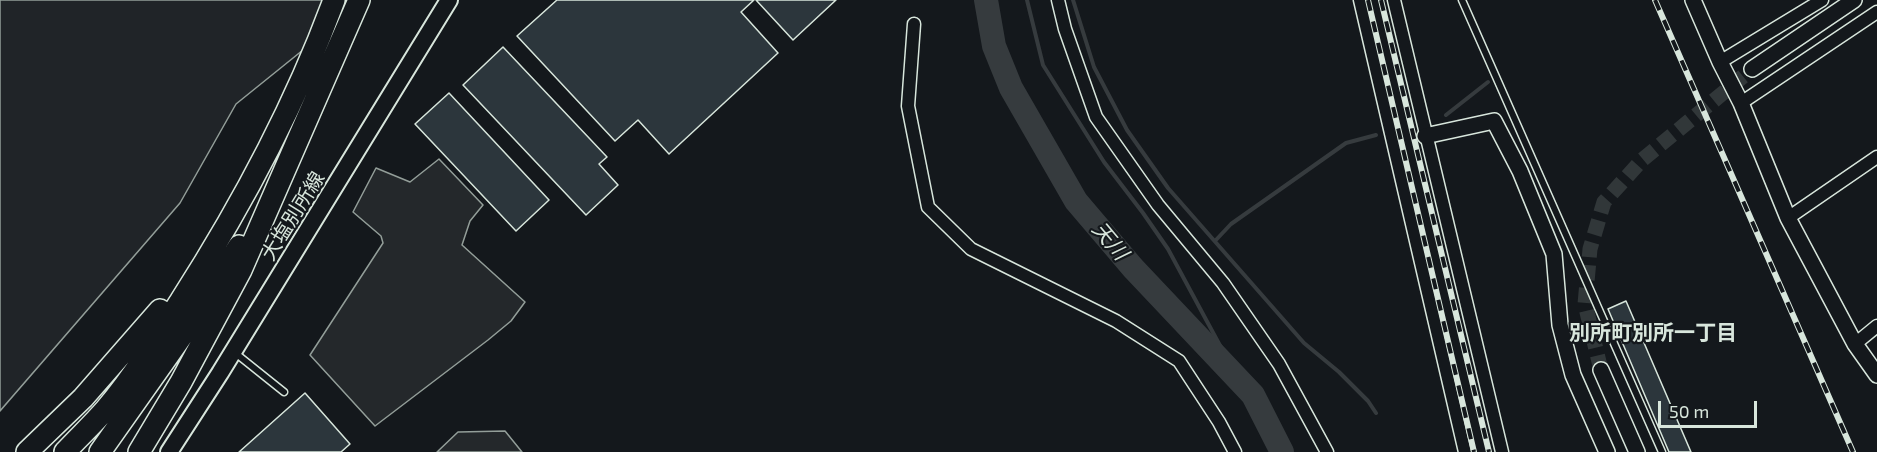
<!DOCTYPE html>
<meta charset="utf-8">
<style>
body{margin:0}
#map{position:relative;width:1877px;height:452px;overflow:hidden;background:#14181c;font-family:"Exo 2",sans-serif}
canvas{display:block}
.scale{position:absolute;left:1658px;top:401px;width:99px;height:27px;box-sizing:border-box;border:3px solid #d8e6dc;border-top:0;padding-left:8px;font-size:18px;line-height:21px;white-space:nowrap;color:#d8e6dc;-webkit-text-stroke:4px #14181c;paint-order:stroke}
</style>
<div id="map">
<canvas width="1877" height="452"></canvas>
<div class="scale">50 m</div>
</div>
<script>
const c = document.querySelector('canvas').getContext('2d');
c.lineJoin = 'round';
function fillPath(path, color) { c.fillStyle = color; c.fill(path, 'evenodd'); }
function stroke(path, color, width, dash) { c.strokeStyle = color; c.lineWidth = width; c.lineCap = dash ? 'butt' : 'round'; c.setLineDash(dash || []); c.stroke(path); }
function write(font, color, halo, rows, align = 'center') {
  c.font = font + ' "Exo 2","Noto Sans JP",sans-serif'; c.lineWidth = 4.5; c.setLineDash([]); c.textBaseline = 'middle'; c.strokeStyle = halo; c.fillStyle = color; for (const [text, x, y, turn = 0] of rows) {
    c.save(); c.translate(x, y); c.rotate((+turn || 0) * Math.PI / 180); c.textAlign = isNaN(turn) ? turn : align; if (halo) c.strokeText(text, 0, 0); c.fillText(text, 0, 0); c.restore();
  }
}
const green = new Path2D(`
 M 0,0 L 365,0 L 236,104 L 180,203 L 0,411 Z`);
fillPath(green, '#202428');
stroke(green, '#939e99', 1.5);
const parking = new Path2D(`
 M 439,159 L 483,205 L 470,221 L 462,245 L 525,302 L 511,321 L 488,340 L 375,426 L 310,355 L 383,243 L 381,236 L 353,212 L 376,168 L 410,182 Z
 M 505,431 L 522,452 L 437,452 L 458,432 Z`);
fillPath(parking, '#24282b');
stroke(parking, '#939e99', 1.5);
stroke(new Path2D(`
 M 1027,0 L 1043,65 L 1104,162 L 1143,213 L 1168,249 L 1238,379
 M 1073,0 L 1094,67 L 1127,130 L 1168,188 L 1304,343 L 1339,372 L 1368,401 L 1376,413
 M 1446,115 L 1488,82
 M 1215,241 L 1231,224 L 1346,143 L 1376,135`), '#363b3e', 4);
stroke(new Path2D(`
 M 986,0 L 994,46 L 1011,88 L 1076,201 L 1133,268 L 1253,395 L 1282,452`), '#363b3e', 24);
const building = new Path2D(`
 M 557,0 L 754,0 L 741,12 L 778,53 L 669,154 L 638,120 L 615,141 L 517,36 Z
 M 756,0 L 836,0 L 793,40 Z
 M 503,47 L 607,157 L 599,164 L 618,185 L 586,215 L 463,85 Z
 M 449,93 L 549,200 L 516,231 L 415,124 Z
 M 1626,301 L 1691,452 L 1669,452 L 1608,309 Z
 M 305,393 L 350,444 L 341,452 L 239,452 Z`);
fillPath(building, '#2c363c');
stroke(building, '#d8e6dc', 1.5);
stroke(new Path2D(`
 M 1601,370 L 1585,304 L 1590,249 L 1604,202 L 1642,160 L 1752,69`), '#313739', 15, [15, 8]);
const service = new Path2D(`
 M 1462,0 L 1662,452
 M 234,352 L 284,392`);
const minor = new Path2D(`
 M 1058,0 L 1065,29 L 1096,117 L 1158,205 L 1223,283 L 1279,364 L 1327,452
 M 1360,0 L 1465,452
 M 1394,0 L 1502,452
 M 914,24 L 908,106 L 928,207 L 971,249 L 1116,321 L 1179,361 L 1219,422 L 1235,452
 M 1720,62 L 1822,0
 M 1741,103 L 1877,12
 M 1788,218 L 1877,157
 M 1855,344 L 1877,326`);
const tertiary = new Path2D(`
 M 1693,0 L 1720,62 L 1741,103 L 1788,218 L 1855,344 L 1877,375
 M 1752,69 L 1854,0
 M 1425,136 L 1494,121 L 1520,171 L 1554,254 L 1560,325 L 1573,375 L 1607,452
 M 1601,370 L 1637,452`);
const secondary = new Path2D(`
 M 169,452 L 220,373 L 449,0`);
const motorway = new Path2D(`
 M 27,452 L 83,398 L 160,310
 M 65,452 C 78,438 93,424 106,409 C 134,376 158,337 181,300 C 242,205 295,106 334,0
 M 100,452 L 184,333 L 239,246
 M 139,452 L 181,382 L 241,270 L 359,0`);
stroke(service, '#d8e6dc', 9);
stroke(minor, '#d8e6dc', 15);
stroke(tertiary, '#d8e6dc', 18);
stroke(secondary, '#d8e6dc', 20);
stroke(motorway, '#d8e6dc', 24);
stroke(service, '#14181c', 6);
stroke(minor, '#14181c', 12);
stroke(tertiary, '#14181c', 15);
stroke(secondary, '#14181c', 16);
stroke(motorway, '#14181c', 21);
const rail = new Path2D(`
 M 1368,0 L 1474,452
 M 1381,0 L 1489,452
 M 1655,0 L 1853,452`);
stroke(rail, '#d8e6dc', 6);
stroke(rail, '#14181c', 4, [11]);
write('20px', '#d8e6dc', '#14181c', [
 ["大塩別所線",293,216,-58]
]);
write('italic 21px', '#d8e6dc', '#14181c', [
 ["天川",1110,241,50]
]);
write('bold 21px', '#d8e6dc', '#14181c', [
 ["別所町別所一丁目",1653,333]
]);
</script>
